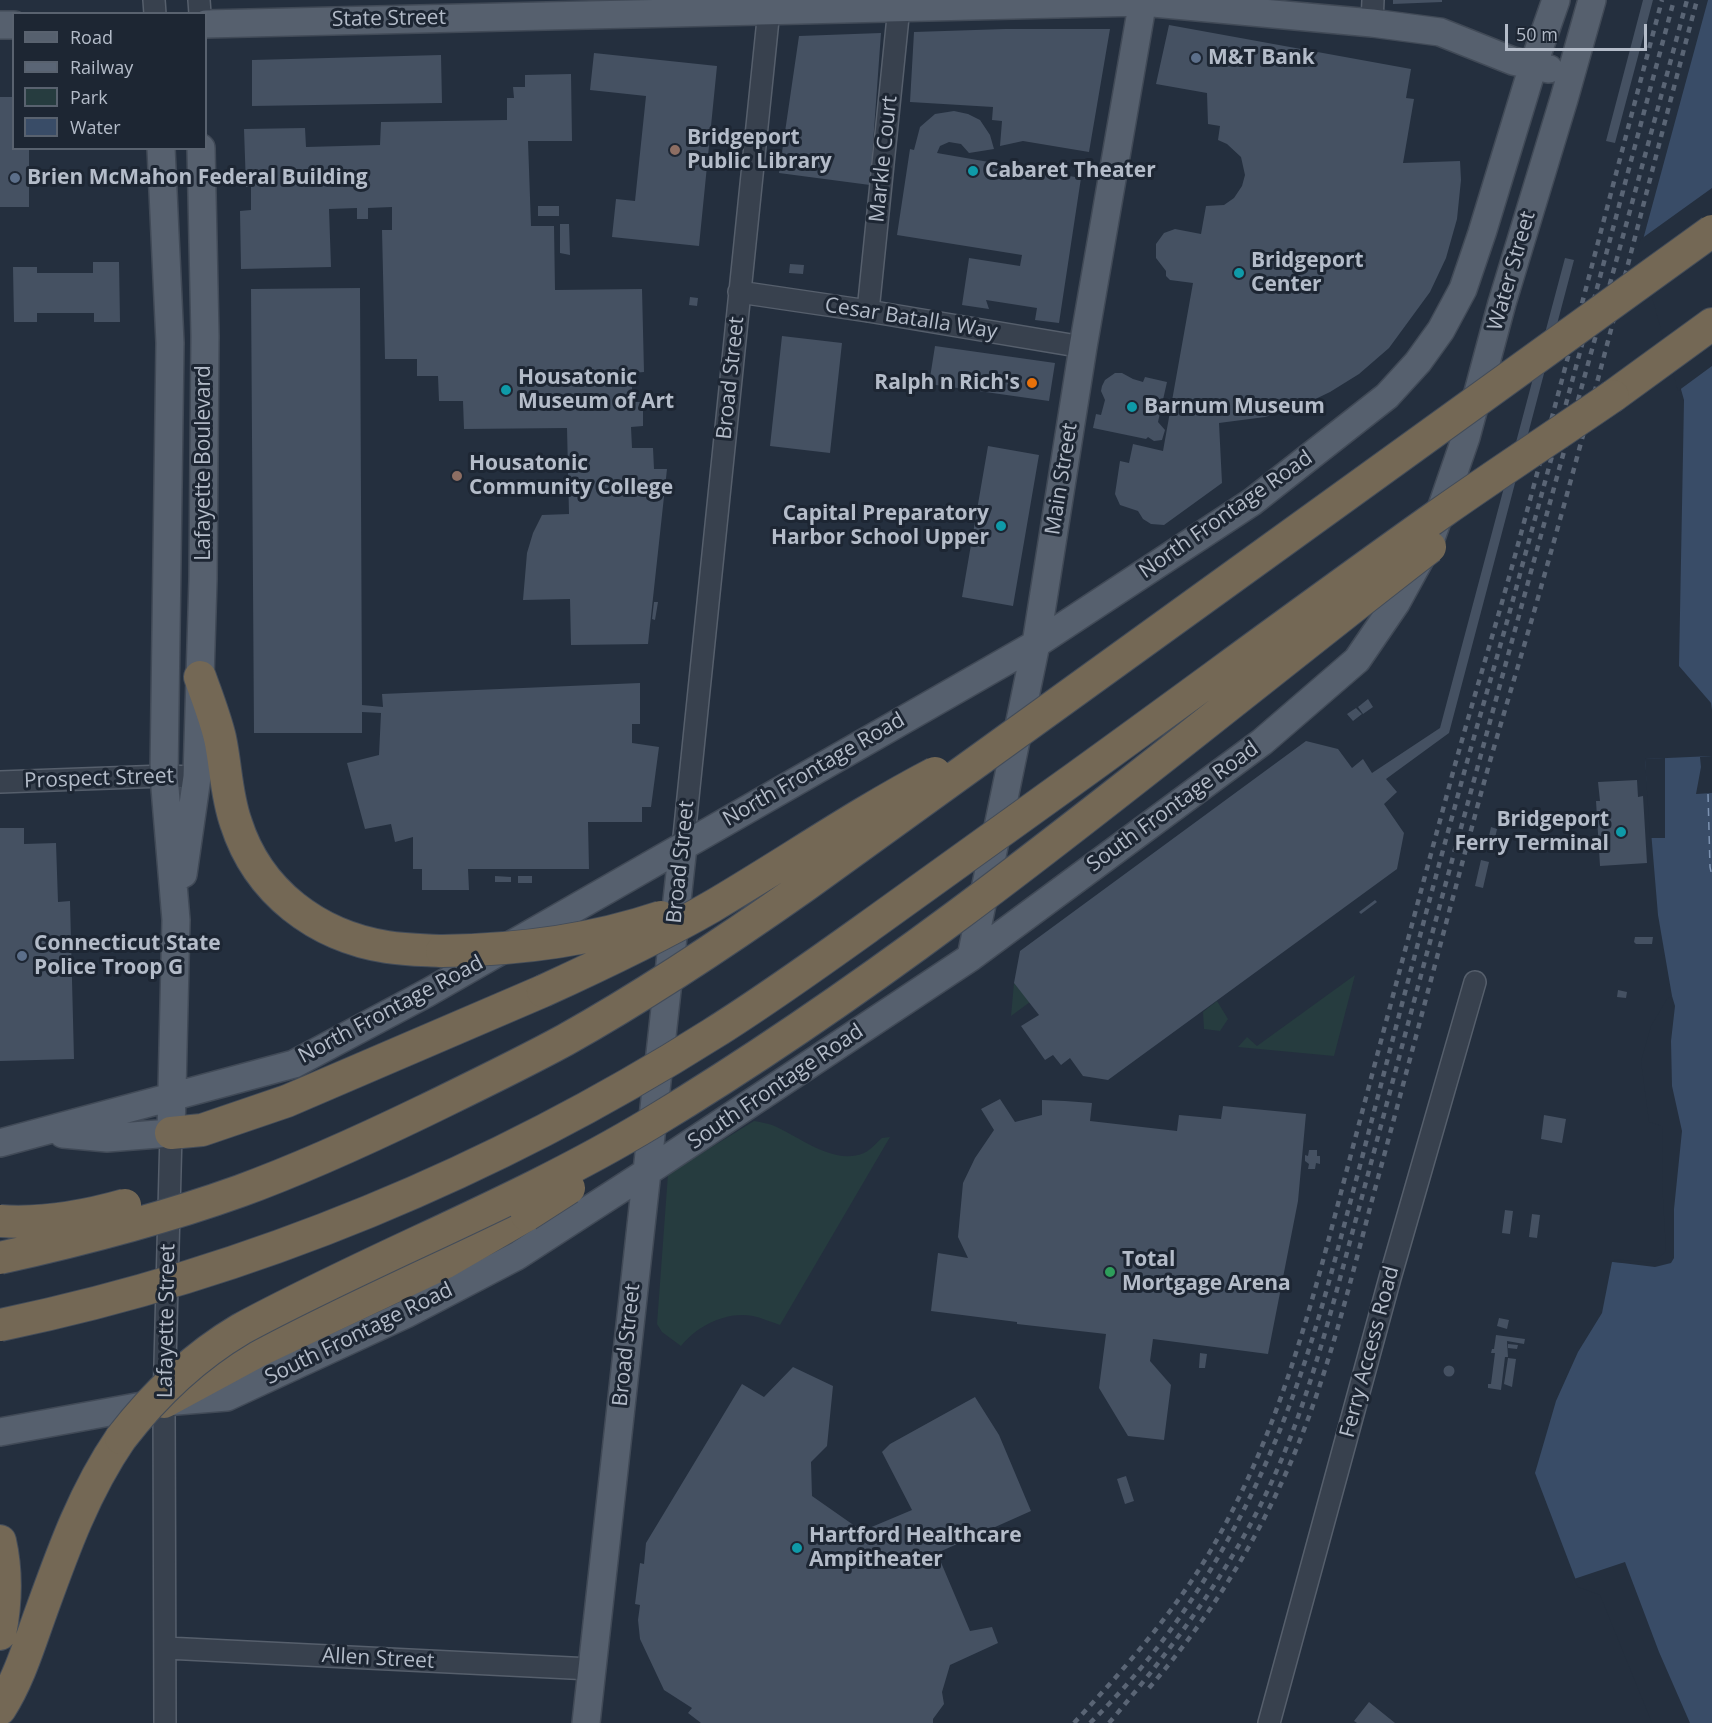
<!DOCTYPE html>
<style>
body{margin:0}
#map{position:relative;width:1712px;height:1723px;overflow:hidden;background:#242f3e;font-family:"Open Sans",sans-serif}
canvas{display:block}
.legend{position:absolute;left:12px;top:12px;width:195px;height:138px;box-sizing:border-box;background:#1d2633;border:2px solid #59626f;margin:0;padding:8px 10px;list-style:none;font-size:18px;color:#b4bcc9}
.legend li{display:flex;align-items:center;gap:12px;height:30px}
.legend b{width:30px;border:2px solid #59626f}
.scale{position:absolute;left:1505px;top:24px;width:142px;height:27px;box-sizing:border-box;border:3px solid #b4bcc9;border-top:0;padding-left:8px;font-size:18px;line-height:21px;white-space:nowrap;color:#b4bcc9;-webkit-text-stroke:4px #1d2633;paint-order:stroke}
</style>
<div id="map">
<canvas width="1712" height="1723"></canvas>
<ul class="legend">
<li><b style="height:8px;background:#56606e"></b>Road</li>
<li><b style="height:8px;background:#5a6575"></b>Railway</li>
<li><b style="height:16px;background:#263c3f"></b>Park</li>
<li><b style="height:16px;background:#394c67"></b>Water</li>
</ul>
<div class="scale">50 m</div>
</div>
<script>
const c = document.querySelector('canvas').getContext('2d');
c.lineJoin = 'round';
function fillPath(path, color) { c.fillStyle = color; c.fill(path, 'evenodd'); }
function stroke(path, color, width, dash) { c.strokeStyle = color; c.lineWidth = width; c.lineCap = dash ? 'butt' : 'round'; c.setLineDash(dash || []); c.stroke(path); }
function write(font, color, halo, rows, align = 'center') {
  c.font = font + ' "Open Sans",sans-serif'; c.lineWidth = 6; c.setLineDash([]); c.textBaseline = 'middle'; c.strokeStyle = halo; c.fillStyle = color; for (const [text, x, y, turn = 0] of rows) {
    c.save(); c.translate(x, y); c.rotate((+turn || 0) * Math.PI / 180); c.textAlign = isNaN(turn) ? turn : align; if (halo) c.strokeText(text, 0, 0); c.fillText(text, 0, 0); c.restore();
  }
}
fillPath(new Path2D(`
 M 1355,975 L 1334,1056 L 1238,1047 L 1247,1037 L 1257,1046 Z
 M 1014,983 L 1030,1002 L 1011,1016 Z
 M 1217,1001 L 1228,1019 L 1220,1031 L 1204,1029 L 1203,1012 Z
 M 754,1121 C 760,1122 766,1123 772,1125 C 799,1136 833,1166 864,1153 C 871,1150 876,1143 882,1138 L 890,1137 L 780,1325 C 771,1322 762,1318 753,1316 C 726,1311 697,1326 681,1346 L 662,1332 L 657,1324 L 668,1174 Z`), '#263c3f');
fillPath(new Path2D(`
 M 1708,0 L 1712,0 L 1712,710 L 1711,703 L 1679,666 L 1684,400 L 1641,247 Z
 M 1712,756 L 1712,1723 L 1655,1723 L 1602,1593 L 1577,1583 L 1535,1473 L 1556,1401 L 1578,1352 L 1602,1313 L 1612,1262 L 1658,1264 L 1669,1252 L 1666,1127 L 1653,1122 L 1663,1012 L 1672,996 L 1658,915 L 1645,759 Z`), '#394c67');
fillPath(new Path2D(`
 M 1712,188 L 1712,366 L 1678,391 L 1638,247 L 1641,239 Z
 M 1712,756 L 1712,793 L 1696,794 L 1701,767 L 1700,757 Z
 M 1665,758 L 1665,838 L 1650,838 L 1645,759 Z
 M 1672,996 L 1675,1006 L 1671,1041 L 1672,1086 L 1682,1131 L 1674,1209 L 1674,1258 L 1671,1263 L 1655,1267 L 1614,1262 L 1614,1259 L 1654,1263 L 1666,1251 L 1662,1181 L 1663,1129 L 1662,1126 L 1649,1122 L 1641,1061 L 1651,1026 L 1667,999 Z
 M 1625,1562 L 1659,1652 L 1690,1723 L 1652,1723 L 1600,1595 L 1578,1587 L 1574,1579 Z`), '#242f3e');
stroke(new Path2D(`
 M 1708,794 L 1710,867 L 1712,876`), '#7c92b1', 1.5, [8, 6]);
fillPath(new Path2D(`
 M 1393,0 L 1442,0 L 1442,2 L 1393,4 Z
 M 1643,0 L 1653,0 L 1615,143 L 1606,141 Z
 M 1169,25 L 1411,69 L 1406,98 L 1414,99 L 1403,163 L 1460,161 L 1461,180 L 1457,219 L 1446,258 L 1430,292 L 1389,348 L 1359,374 L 1330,392 L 1303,405 L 1265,417 L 1219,423 L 1222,483 L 1164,525 L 1151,524 L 1143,519 L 1138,511 L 1120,505 L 1115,494 L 1120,461 L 1129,463 L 1133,444 L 1163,451 L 1193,283 L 1170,280 L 1166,276 L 1166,271 L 1156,258 L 1156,244 L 1164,233 L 1175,229 L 1201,234 L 1206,206 L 1224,205 L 1234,198 L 1242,186 L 1245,175 L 1241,157 L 1227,144 L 1218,140 L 1220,126 L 1208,124 L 1207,93 L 1156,84 Z
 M 1005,29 L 1110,29 L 1089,152 L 1023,141 L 1000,146 L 1002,121 L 992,120 L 993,107 L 910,102 L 914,32 Z
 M 881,33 L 870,185 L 779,173 L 799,36 Z
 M 594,53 L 717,66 L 699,246 L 612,237 L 616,199 L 635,201 L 646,96 L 590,90 Z
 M 441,55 L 442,103 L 252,106 L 252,60 Z
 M 571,74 L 572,141 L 528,141 L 531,226 L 554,226 L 555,290 L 642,289 L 644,372 L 632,373 L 632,402 L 643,402 L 643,426 L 631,427 L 632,448 L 653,448 L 654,469 L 667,469 L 648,644 L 571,645 L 570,599 L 523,600 L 527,553 L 533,533 L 542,515 L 569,514 L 567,428 L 464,429 L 463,401 L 439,401 L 438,376 L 417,376 L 417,359 L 385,359 L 382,230 L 392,230 L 392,207 L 368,208 L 368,219 L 357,219 L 357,208 L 329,209 L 331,267 L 241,269 L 240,211 L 251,210 L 251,187 L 246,187 L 244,129 L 305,128 L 306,147 L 380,145 L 381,122 L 507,120 L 507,98 L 514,98 L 513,87 L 525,87 L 525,75 Z
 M 0,97 L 14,97 L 14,148 L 29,148 L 29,207 L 0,207 Z
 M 954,111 L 968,114 L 980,120 L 990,135 L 994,149 L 969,153 L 961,144 L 949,142 L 940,146 L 937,153 L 1081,178 L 1059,323 L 1035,320 L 1037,308 L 986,300 L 989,309 L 962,305 L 969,258 L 1020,266 L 1022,255 L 897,235 L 910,149 L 914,150 L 920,127 L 935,114 Z
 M 538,206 L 559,206 L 559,216 L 538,216 Z
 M 560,224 L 569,224 L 570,255 L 560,253 Z
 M 1565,258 L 1574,260 L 1449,733 L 1386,779 L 1397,792 L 1384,804 L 1404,833 L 1397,869 L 1108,1080 L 1083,1076 L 1070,1058 L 1061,1065 L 1053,1055 L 1045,1060 L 1021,1026 L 1039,1015 L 1014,983 L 1020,951 L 1306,741 L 1338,749 L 1352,768 L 1363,759 L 1372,773 L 1440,728 Z
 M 93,262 L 119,262 L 120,322 L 94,322 L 94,313 L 37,313 L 37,322 L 14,322 L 13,267 L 37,267 L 37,273 L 93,273 Z
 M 790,264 L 804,265 L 803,274 L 789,273 Z
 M 360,288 L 362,705 L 383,707 L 382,694 L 640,683 L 640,724 L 632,724 L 632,743 L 659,747 L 651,807 L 642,807 L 642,822 L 588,822 L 589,869 L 468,869 L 469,890 L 422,890 L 422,869 L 413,869 L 413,837 L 395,842 L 391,824 L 365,829 L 347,763 L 379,755 L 381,713 L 362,712 L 362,733 L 254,733 L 251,289 Z
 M 690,297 L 698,298 L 697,306 L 689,305 Z
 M 782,336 L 842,343 L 830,453 L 770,446 Z
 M 935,346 L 1055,363 L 1049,401 L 929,384 Z
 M 1115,373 L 1122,373 L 1133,379 L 1143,382 L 1145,377 L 1167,382 L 1158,422 L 1165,430 L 1162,440 L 1154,441 L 1148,437 L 1146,439 L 1093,428 L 1096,414 L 1101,415 L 1105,400 L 1101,391 L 1102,386 L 1105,380 Z
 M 988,446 L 1039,455 L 1013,606 L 962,597 Z
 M 654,602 L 658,602 L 655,620 L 652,619 Z
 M 1368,699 L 1373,707 L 1363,714 L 1358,707 Z
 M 1356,708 L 1362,714 L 1353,721 L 1347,714 Z
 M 1637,780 L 1638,797 L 1643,796 L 1647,863 L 1600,866 L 1596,801 L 1600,801 L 1598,782 Z
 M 1491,827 L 1497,829 L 1495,838 L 1489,836 Z
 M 0,828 L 24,828 L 24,844 L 56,843 L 58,902 L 70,901 L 74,1059 L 0,1061 Z
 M 1481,860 L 1489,862 L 1483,888 L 1475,886 Z
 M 495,876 L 511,877 L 511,882 L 495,882 Z
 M 518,876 L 532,876 L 532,883 L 518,883 Z
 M 1375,900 L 1377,902 L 1361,914 L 1359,912 Z
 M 1635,937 L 1653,937 L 1652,944 L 1636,944 L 1634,942 Z
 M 1618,990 L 1627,992 L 1626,998 L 1617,997 Z
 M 1000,1099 L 1015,1122 L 1042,1115 L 1042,1100 L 1065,1101 L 1092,1103 L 1090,1121 L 1177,1131 L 1179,1115 L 1221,1119 L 1223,1106 L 1306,1114 L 1298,1201 L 1268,1354 L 1153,1339 L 1150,1361 L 1171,1385 L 1164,1440 L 1128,1436 L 1099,1388 L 1106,1334 L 1017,1324 L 1017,1322 L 931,1311 L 938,1253 L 968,1258 L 958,1237 L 963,1183 L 975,1158 L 994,1130 L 981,1109 Z
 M 1544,1115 L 1566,1119 L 1562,1143 L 1541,1139 Z
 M 1309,1150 L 1317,1150 L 1317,1156 L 1320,1156 L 1320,1164 L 1316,1163 L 1315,1169 L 1308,1169 L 1309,1164 L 1305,1161 L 1305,1155 L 1308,1156 Z
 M 1505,1210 L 1513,1211 L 1510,1234 L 1502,1233 Z
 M 1532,1214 L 1540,1215 L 1537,1238 L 1529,1237 Z
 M 1499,1318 L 1509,1320 L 1507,1329 L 1497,1326 Z
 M 1496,1335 L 1525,1339 L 1524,1344 L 1507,1341 L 1508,1357 L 1505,1357 L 1501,1390 L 1488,1388 L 1488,1384 L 1491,1384 L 1495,1353 L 1491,1353 L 1492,1349 L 1494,1349 Z
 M 1508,1344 L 1518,1345 L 1517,1349 L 1508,1348 Z
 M 1200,1353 L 1207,1354 L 1205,1368 L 1199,1368 Z
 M 1508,1358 L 1516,1359 L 1512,1387 L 1504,1384 Z
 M1443.5 1371a5.5 5.5 0 1 1 11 0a5.5 5.5 0 1 1-11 0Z
 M 793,1367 L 833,1386 L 827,1446 L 811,1462 L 812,1496 L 862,1531 L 912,1510 L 882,1452 L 890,1444 L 975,1397 L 999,1435 L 1031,1511 L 937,1553 L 970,1631 L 992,1627 L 998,1643 L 950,1665 L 942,1692 L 944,1704 L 933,1719 L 933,1723 L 701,1723 L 688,1713 L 692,1708 L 664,1690 L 640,1639 L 638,1620 L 640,1605 L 635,1604 L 640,1563 L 644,1564 L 646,1543 L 742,1384 L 764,1397 Z
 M 1126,1476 L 1134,1501 L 1125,1504 L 1117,1479 Z
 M 1369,1702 L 1395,1723 L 1357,1723 L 1354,1721 Z`), '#455162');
const minor = new Path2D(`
 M 154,0 L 155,14
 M 199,0 L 200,14
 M 1372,23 L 1373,0
 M 739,292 L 868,311 L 1083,347
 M 868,311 L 899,7
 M 0,782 L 164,776 L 197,777
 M 683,846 L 770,0
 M 166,1648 L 591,1669
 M 165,1723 L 164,1402 L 171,1133
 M 1269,1723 L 1390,1278 L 1475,982`);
const major = new Path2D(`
 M 206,24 L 1142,2 L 1372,23 L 1440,32 L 1513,61 L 1549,69
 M 0,25 L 14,25
 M 183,874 L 197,777 L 203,579 L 205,336 L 201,148
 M 971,957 L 1036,644 L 1083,347 L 1143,0
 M 63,1134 L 107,1138 L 171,1133 L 176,920 L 164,776 L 170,343 L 161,148
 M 0,1143 L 294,1064 L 427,993 L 1036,644 L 1252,502 L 1387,396 L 1418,362 L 1441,330 L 1463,289 L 1482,233 L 1533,66 L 1556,0
 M 0,1432 L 164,1402 L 227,1397 L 406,1314 L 517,1256 L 647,1172 L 971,957 L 1262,742 L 1357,660 L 1396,603 L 1430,541 L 1466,437 L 1502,303 L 1564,99 L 1592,0
 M 586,1723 L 683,846`);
const highway = new Path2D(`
 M 1613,396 L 1712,324
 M 200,677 C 207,697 215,717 220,738 C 226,766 226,795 236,823 C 258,892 317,936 387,947 C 405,950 424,950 442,951
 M 171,1133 L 202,1130 L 287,1101 L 543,991
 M 164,1402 L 260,1350 L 446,1262 L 527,1215
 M 0,1541 C 7,1572 6,1603 0,1634
 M 0,1709 C 19,1679 29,1645 41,1612 C 63,1551 84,1492 121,1438`);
stroke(minor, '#565f6c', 24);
stroke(major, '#414a57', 30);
stroke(highway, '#434c59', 34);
stroke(minor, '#38414e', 21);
stroke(major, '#56606e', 27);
stroke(highway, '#746855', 32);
stroke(new Path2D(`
 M 1149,1688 C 1202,1627 1246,1559 1280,1486 C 1326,1389 1350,1281 1378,1178 C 1410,1060 1441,941 1473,823 C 1495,739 1522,656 1545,573 C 1599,383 1646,191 1697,0
 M 1074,1723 C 1128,1665 1182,1604 1220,1534 C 1282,1422 1313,1300 1345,1177 C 1378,1052 1411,927 1445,802 C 1466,722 1491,643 1513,563 C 1564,375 1612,187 1662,0
 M 1090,1723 C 1187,1629 1255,1506 1299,1379 C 1324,1307 1342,1232 1362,1158 C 1392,1042 1422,926 1454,810 C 1475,730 1500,650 1521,570 C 1573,380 1623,190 1674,0
 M 1109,1723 C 1173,1648 1232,1569 1273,1479 C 1312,1393 1334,1299 1359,1208 C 1394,1077 1428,947 1464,817 C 1538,544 1614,272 1687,0`), '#5a6575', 4.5, [6, 6]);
const highwayBridge = new Path2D(`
 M 442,951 C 517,950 590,941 661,917
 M 543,991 C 600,965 657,938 711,907 C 786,863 858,813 935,773
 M 527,1215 L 569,1188
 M 0,1221 C 43,1224 83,1217 125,1205
 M 0,1258 C 81,1240 162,1219 240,1191 C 303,1168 364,1140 424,1111 C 471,1088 519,1065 565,1040 C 649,993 728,940 806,885 L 1712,231
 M 0,1325 C 252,1273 495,1171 712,1034 C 768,999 822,960 875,922 C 939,876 1003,830 1067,784 C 1192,694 1315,602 1441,513 C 1498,473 1556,435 1613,396
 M 121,1438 C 155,1394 192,1358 241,1329 C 376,1256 520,1202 651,1123 C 928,956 1175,744 1430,547`);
stroke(highwayBridge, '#434c59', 34, []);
stroke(highwayBridge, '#746855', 32);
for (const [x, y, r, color] of [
 [1196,58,6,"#5c6f8a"],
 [675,150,6,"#8d6e63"],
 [973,171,6,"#0f9aa8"],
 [15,178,6,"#5c6f8a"],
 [1239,273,6,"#0f9aa8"],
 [1032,383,6,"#e8710a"],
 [506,390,6,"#0f9aa8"],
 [1132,407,6,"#0f9aa8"],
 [457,476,6,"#8d6e63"],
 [1001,526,6,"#0f9aa8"],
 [1621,832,6,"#0f9aa8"],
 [22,956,6,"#5c6f8a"],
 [1110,1272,6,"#2e9e5b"],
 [797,1548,6,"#0f9aa8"]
]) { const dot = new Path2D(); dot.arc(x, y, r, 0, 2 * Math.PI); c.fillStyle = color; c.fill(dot); stroke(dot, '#1d2633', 2); }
write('21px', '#b4bcc9', '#1d2633', [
 ["State Street",389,19,-1],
 ["Markle Court",884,159,-84],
 ["Water Street",1512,271,-74],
 ["Cesar Batalla Way",911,319,9],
 ["Broad Street",731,378,-84],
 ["Lafayette Boulevard",204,463,-90],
 ["Main Street",1062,479,-81],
 ["North Frontage Road",1226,515,-35],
 ["North Frontage Road",814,770,-30],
 ["Prospect Street",99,779,-2],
 ["South Frontage Road",1173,807,-36],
 ["Broad Street",681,862,-84],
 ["North Frontage Road",391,1010,-28],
 ["South Frontage Road",776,1087,-34],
 ["Lafayette Street",167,1321,-89],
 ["South Frontage Road",359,1334,-26],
 ["Broad Street",627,1345,-84],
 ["Ferry Access Road",1370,1352,-75],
 ["Allen Street",378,1659,3]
]);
write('bold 21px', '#b4bcc9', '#1d2633', [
 ["M&T Bank",1208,58],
 ["Bridgeport",687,138],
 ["Public Library",687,162],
 ["Cabaret Theater",985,171],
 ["Brien McMahon Federal Building",27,178],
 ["Bridgeport",1251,261],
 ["Center",1251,285],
 ["Housatonic",518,378],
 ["Museum of Art",518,402],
 ["Ralph n Rich's",1020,383,"right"],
 ["Barnum Museum",1144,407],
 ["Housatonic",469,464],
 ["Community College",469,488],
 ["Capital Preparatory",989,514,"right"],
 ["Harbor School Upper",989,538,"right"],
 ["Bridgeport",1609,820,"right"],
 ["Ferry Terminal",1609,844,"right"],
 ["Connecticut State",34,944],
 ["Police Troop G",34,968],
 ["Total",1122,1260],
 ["Mortgage Arena",1122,1284],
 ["Hartford Healthcare",809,1536],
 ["Ampitheater",809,1560]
], 'left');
</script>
